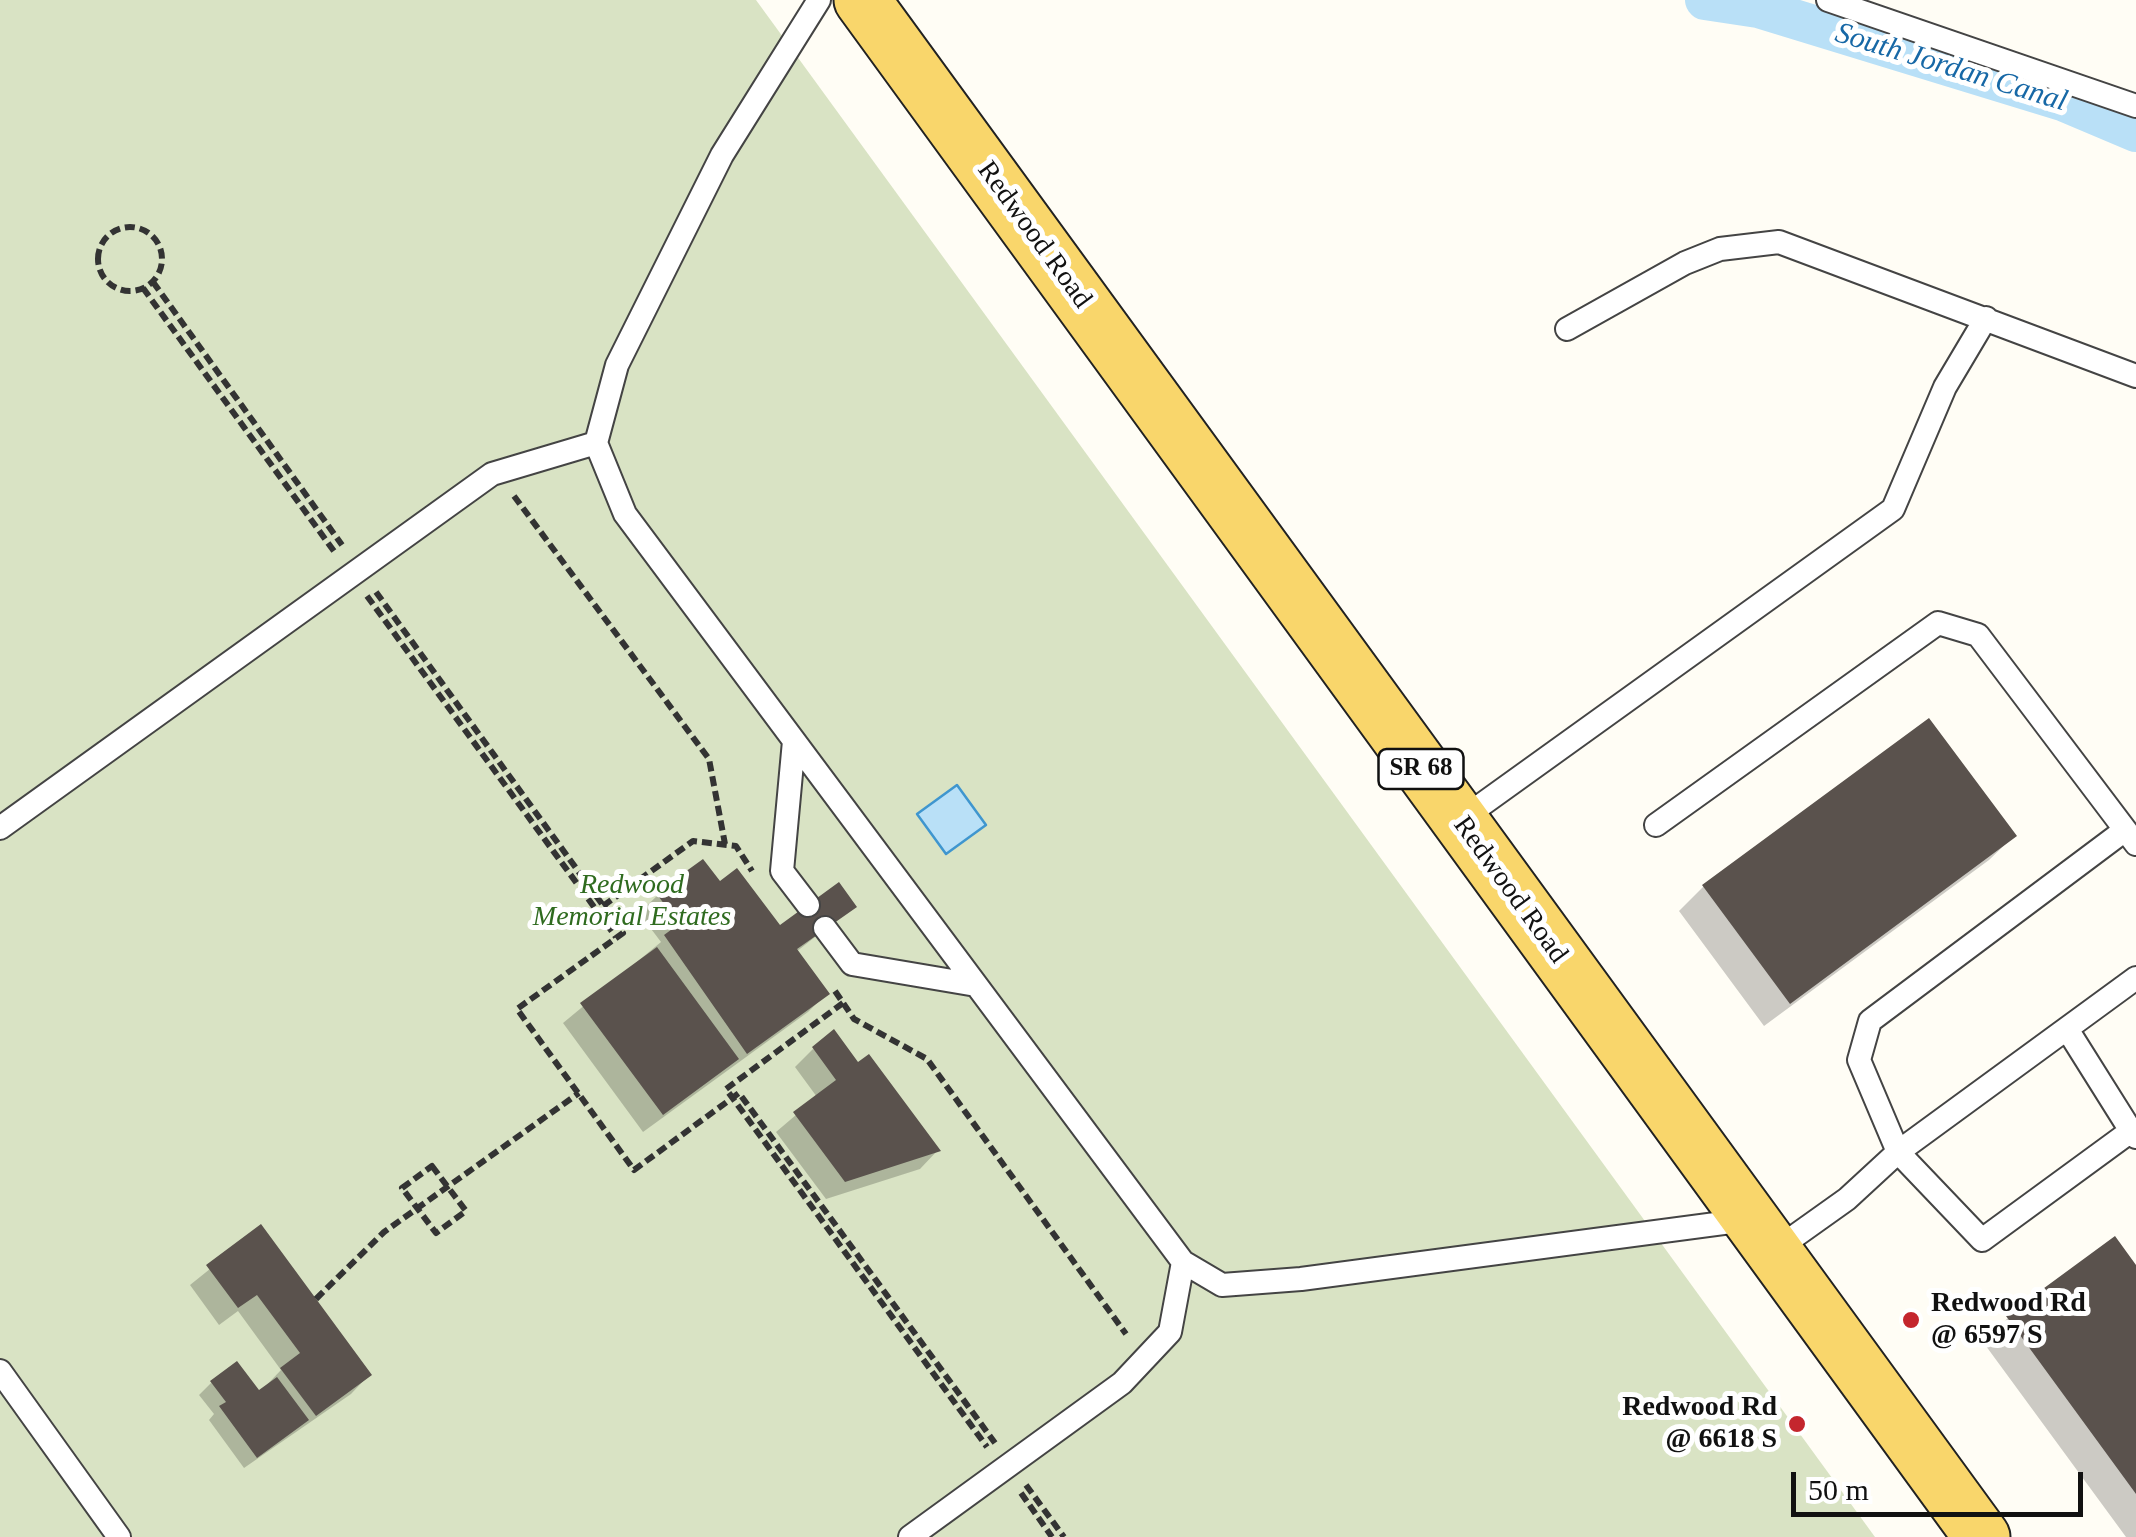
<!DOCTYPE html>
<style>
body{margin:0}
#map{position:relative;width:2136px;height:1537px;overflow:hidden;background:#fffdf5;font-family:"Times New Roman",serif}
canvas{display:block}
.scale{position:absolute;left:1791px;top:1472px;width:292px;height:45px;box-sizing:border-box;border:5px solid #111;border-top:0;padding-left:12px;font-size:30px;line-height:35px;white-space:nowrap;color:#111;-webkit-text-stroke:8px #fff;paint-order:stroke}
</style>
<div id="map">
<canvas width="2136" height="1537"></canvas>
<div class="scale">50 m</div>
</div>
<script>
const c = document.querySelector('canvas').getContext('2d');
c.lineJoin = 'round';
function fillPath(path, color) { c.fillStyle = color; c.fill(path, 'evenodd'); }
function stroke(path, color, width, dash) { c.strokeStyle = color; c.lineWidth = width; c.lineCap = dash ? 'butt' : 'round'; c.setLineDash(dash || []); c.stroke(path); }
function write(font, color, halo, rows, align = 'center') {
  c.font = font + ' "Times New Roman",serif'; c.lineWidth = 10; c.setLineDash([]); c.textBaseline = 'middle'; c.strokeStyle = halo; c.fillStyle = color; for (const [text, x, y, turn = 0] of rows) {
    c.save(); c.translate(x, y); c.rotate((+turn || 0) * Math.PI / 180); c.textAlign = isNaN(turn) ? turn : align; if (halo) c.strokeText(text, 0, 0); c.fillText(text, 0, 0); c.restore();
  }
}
fillPath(new Path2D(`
 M 0,0 L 756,0 L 1875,1537 L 0,1537 Z`), '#d9e3c4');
const water = new Path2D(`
 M 957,785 L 986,825 L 946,854 L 917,814 Z`);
fillPath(water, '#b9e0f7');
stroke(water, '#3f96cf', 2.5);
fillPath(new Path2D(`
 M 2014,836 L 1989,860 L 1764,1026 L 1679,911 L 1704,886 Z
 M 719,885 L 779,928 L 853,907 L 796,952 L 826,994 L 808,1012 L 643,1132 L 563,1023 L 661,942 L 639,913 L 658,895 Z
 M 813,1049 L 858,1065 L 938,1150 L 920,1169 L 826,1199 L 776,1132 L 817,1097 L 795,1067 Z
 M 261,1228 L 369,1375 L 351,1394 L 244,1468 L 209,1420 L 214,1414 L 199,1395 L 211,1383 L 258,1394 L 281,1370 L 238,1311 L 219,1325 L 190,1285 Z
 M 2114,1240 L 2136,1270 L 2136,1537 L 2126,1537 L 1983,1342 L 2008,1318 Z`), '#0003');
stroke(new Path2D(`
 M 1705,0 L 1758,8 L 2065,102 L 2136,132`), '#b9e0f7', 40);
fillPath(new Path2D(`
 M 1929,718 L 2017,836 L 1790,1004 L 1702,885 Z
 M 703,859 L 720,881 L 737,868 L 780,925 L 839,882 L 857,907 L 797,949 L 830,994 L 747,1054 L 664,935 L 679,924 L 656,893 Z
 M 657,947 L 739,1059 L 663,1115 L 580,1003 Z
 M 834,1029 L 858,1062 L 869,1054 L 941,1151 L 845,1182 L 793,1112 L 836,1080 L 812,1047 Z
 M 261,1224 L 372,1375 L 316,1416 L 280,1368 L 300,1353 L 257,1295 L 238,1308 L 206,1265 Z
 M 2115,1236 L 2136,1265 L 2136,1494 L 2006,1316 Z
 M 237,1361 L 259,1390 L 277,1377 L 309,1420 L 257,1458 L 219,1406 L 226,1402 L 210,1381 Z`), '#5a524d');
const lane = new Path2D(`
 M 819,0 L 722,155 L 617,365 L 596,443 L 625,514 L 1183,1262 L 1222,1285 L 1301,1279 L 1746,1220
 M 1828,0 L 2136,106
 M 1567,329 L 1685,263 L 1720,249 L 1779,242 L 2136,376
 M 794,741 L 782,871 L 808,905
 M 1459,821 L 1893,509 L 1945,387 L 1986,318
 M 1656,825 L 1938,623 L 1978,635 L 2136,844
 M 0,828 L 492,474 L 596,443
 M 2125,830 L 1870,1021 L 1859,1060 L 1898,1152 L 1982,1240 L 2131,1131 L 2136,1137
 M 825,928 L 852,964 L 976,985
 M 2067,1029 L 2131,1131
 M 1774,1251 L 1847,1199 L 1898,1152 L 2136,978
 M 0,1371 L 119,1537
 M 910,1537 L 1122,1383 L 1170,1332 L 1183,1262`);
const primary = new Path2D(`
 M 862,0 L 1982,1537`);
stroke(lane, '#444', 26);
stroke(primary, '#222', 59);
stroke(new Path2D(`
 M98 259a32 32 0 1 1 64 0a32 32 0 1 1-64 0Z
 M 153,282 L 342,545
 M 143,288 L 336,554
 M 514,496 L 709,759 L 725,844
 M 376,592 L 623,933 L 517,1009 L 634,1170 L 739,1093 L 995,1443
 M 367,596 L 616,937
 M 603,906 L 693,841 L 736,846 L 752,871
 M 835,991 L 854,1019 L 927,1059 L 1126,1334
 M 843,1003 L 726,1089 L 987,1447
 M 432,1166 L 466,1211 L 436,1233 L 402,1188 Z
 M 316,1299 L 384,1232 L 579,1093
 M 1026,1485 L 1064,1537
 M 1021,1493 L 1052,1537`), '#333', 6, [10, 5]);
stroke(lane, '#fff', 22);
stroke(primary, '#f9d66b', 55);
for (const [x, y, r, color] of [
 [1911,1320,10,"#c4262e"],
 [1797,1424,10,"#c4262e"]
]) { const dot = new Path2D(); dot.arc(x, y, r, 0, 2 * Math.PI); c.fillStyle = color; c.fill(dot); stroke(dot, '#fff', 4); }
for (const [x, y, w] of [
 [1421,769,85]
]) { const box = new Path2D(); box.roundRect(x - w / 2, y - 20, w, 40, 8); c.fillStyle = '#fff'; c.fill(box); stroke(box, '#111', 2.5); }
write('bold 25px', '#111', null, [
 ["SR 68",1421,769]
]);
write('28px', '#111', '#fff', [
 ["Redwood Road",1034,235,54],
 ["Redwood Road",1510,890,54]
]);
write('italic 28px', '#2f6b1f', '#fff', [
 ["Redwood",632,886],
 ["Memorial Estates",632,918]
]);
write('bold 28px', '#111', '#fff', [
 ["Redwood Rd",1931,1304],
 ["@ 6597 S",1931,1336],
 ["Redwood Rd",1777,1408,"right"],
 ["@ 6618 S",1777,1440,"right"]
], 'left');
write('italic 30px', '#1768a6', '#fff', [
 ["South Jordan Canal",1951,68,17]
]);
</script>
